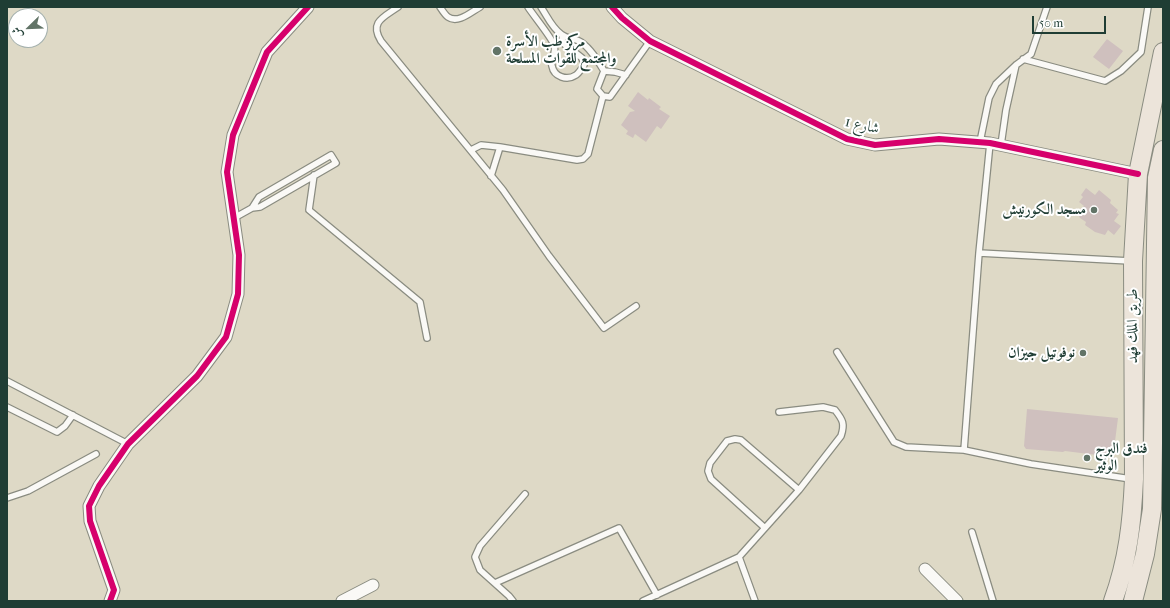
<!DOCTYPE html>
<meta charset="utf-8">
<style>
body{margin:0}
#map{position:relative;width:1170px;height:608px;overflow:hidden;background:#ded9c6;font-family:"IM FELL French Canon",Amiri,serif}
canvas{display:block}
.frame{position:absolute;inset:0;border:8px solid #1f3d34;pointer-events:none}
.north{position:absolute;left:8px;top:8px;width:40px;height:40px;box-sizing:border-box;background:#fff;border:1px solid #a5b1ae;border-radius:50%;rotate:247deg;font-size:11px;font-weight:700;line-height:16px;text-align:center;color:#1f3d34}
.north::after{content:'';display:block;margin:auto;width:14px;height:18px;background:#627467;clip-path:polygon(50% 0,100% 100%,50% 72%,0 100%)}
.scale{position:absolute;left:1032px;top:16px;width:74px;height:18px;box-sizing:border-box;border:2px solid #1f3d34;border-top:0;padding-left:5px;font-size:12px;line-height:14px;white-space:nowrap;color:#1f3d34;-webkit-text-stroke:3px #fff;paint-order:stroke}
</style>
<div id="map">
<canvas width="1170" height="608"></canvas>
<div class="frame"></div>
<div class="north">ش</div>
<div class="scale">50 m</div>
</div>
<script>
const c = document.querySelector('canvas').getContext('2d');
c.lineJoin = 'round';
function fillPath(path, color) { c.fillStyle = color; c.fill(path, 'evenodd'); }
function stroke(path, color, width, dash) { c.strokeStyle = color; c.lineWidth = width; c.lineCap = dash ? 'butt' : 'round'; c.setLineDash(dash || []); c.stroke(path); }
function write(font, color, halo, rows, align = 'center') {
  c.font = font + ' "IM FELL French Canon",Amiri,serif'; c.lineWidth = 4; c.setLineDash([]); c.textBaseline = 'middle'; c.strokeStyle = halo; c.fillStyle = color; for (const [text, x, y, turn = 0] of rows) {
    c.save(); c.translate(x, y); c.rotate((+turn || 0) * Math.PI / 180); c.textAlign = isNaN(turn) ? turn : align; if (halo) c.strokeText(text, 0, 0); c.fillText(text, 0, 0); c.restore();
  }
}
fillPath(new Path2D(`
 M 1107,39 L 1123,51 L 1109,69 L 1093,57 Z
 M 638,92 L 648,100 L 649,98 L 661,107 L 659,109 L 670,116 L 661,129 L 657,126 L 646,142 L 635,134 L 633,138 L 626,134 L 628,131 L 621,125 L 630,112 L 635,111 L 628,106 Z
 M 1086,188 L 1095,195 L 1099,190 L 1111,200 L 1110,203 L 1118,210 L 1116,213 L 1119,214 L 1114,221 L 1121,226 L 1114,235 L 1108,230 L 1105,235 L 1095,232 L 1085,225 L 1086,222 L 1080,218 L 1078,214 L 1084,206 L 1079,202 L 1083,197 L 1081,195 Z
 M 1027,409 L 1118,418 L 1113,457 L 1065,451 L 1063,452 L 1026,449 L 1024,446 Z`), '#cfc0be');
const lane = new Path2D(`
 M 398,7 C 384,17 369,22 381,41 L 503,190 L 549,256 L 604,328 L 636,306
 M 440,7 C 442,10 445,15 448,17 C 458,24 471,12 480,7
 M 528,7 C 533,15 552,38 554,45 C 557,53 550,59 552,66 C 554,77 567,81 576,75 C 579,73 582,68 584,65 L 582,58 L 563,43 L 562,35
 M 541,7 C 547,16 552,28 561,34 C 567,39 575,38 581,42 C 591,49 598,61 604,71 L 615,72 L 626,75
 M 1023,59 L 1105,81 L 1121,71 L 1141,52 L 1148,7
 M 604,71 L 597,89 L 603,96 L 610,97 L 650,41
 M 980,142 L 989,98 L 996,84 L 1016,65 L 1031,54 L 1047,7
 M 1001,145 L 1006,110 L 1016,65
 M 471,150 L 481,145 L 500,147
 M 314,175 L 309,210 L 420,302 L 427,338
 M 491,176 L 500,147 L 577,160 L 583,159 L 588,154 L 603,96
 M 234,218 L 252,208 L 259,197 L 331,155 L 336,163 L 260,207 L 252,208
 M 979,253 L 1130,261
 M 837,352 L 894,442 L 906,447 L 964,450 L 1031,464 L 1131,479
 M 7,381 L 128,444
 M 7,407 L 57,432 L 65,426 L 73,415
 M 964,450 L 979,253 L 990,143
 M 7,498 L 28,491 L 96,454
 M 765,528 L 711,479 L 708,471 L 710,463 L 727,441 L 735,439 L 741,440 L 799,490
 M 972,532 L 993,601
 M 739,557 L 799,490 L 841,436 C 845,424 843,420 835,410 L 823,407 L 779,412
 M 495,583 L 619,528 L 657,595
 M 513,601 L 509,596 L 480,570 L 475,557 L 480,546 L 525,494
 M 643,601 L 739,557 L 755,601`);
const street = new Path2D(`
 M 612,7 L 622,18 L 650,41 L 847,139 L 875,145 L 939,139 L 990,143 L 1138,174
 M 925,569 L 957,601
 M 110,601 L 114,590 L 90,521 L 89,506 L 99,486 L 128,444 L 197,376 L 226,337 L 238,294 L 239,255 L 227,172 L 233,135 L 267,52 L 308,7
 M 342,601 L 373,585`);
const primary = new Path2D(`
 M 1113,601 C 1128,560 1132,522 1134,479 L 1133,261 L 1138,174 L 1163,52
 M 1133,601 L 1145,554 L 1152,509 L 1157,178 L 1163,150`);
stroke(lane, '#8a8c81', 8);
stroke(street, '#8a8c81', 13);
stroke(primary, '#8a8c81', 20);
stroke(lane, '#faf9f6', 5.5);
stroke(street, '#faf9f6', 11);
stroke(primary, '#ece4da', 18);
stroke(new Path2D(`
 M 612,7 L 622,18 L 650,41 L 847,139 L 875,145 L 939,139 L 990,143 L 1138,174
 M 110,601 L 114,590 L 90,521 L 89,506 L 99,486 L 128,444 L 197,376 L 226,337 L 238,294 L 239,255 L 227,172 L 233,135 L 267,52 L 308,7`), '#d6006c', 6);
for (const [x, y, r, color] of [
 [497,51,5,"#627467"],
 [1094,210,4,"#627467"],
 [1083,353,4,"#627467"],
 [1087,458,4,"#627467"]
]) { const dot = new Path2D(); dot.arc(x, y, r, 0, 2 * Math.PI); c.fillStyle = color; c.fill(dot); stroke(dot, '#fff', 1.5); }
write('bold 15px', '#1f3d34', '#fff', [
 ["مركز طب الأسرة",506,42],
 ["والمجتمع للقوات المسلحة",506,59],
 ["مسجد الكورنيش",1086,210,"right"],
 ["نوفوتيل جيزان",1075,353,"right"],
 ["فندق البرج",1095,449],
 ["الوثير",1095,466]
], 'left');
write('15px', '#1f3d34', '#fff', [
 ["شارع 1",862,126,13],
 ["طريق الملك فهد",1133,326,-90]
]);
</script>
